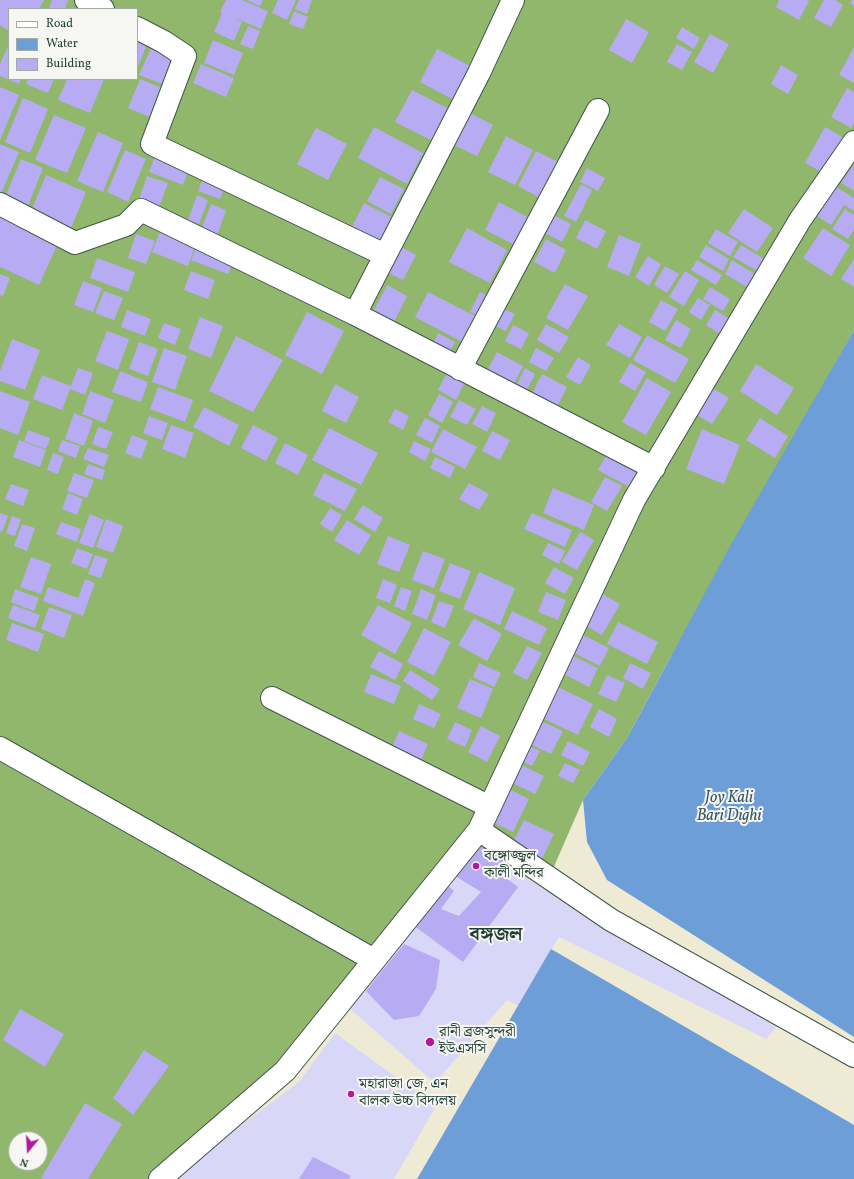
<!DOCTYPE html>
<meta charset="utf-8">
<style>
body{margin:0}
#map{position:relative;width:854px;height:1179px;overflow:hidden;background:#eeead4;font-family:Vollkorn,serif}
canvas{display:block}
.legend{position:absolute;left:8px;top:8px;width:130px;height:72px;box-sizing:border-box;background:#f6f6f2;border:1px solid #a0aca6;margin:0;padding:5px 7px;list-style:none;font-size:12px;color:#1f3d34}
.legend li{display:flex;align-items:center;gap:8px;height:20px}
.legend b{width:20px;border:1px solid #a0aca6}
.north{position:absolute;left:8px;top:1131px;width:40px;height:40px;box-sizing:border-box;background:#f6f6f2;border:1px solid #a0aca6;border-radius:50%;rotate:198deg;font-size:11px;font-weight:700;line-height:16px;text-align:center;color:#1f3d34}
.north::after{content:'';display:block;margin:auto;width:14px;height:18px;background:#b5179e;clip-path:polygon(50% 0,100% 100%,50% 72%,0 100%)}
</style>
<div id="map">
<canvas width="854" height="1179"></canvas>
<ul class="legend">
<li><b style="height:5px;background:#fff"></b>Road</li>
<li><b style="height:11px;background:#6e9ed8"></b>Water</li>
<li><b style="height:11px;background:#b7abf4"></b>Building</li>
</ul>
<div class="north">N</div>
</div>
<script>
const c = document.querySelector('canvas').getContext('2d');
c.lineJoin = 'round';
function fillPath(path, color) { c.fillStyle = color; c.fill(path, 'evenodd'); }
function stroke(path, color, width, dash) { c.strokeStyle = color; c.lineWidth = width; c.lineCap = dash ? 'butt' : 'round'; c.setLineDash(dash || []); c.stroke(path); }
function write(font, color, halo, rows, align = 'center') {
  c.font = font + ' Vollkorn,"Noto Serif Bengali",serif'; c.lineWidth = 4; c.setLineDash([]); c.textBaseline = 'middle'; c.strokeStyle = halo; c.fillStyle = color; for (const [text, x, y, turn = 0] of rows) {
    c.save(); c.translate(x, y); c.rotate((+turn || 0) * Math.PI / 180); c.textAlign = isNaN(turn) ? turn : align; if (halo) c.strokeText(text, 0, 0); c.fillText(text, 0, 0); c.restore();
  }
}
fillPath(new Path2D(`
 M 506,862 L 536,883 L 777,1026 L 766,1039 L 559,937 L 518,1006 L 507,1000 L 435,1083 L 341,1001 L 447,871 L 481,892 Z
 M 335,1033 L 436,1106 L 394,1179 L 169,1179 L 299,1082 Z`), '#d8d7f8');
fillPath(new Path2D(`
 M 0,0 L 854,0 L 854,330 L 666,665 L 627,738 L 583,800 L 549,878 L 480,830 L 285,1071 L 160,1179 L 0,1179 ZM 9,9 L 137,9 L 137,79 L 9,79 ZM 16,1139 L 40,1139 L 40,1163 L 16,1163 Z`), '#90b76c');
fillPath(new Path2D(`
 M 854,330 L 854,1037 L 607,880 L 587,842 L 583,800 L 627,738 L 730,546 Z
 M 551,949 L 854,1125 L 854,1179 L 417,1179 Z`), '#6e9ed8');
fillPath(new Path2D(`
 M 0,0 L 44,0 L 39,9 L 9,9 L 9,31 L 0,25 Z
 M 52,0 L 68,0 L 65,9 L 49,9 Z
 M 226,0 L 242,0 L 268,11 L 261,29 L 235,18 L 242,22 L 234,41 L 214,32 L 222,13 L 220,12 Z
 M 246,0 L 263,0 L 260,6 Z
 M 278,0 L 296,0 L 287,20 L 272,13 Z
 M 299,0 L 312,0 L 307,14 L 295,9 Z
 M 779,0 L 807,0 L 809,1 L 799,20 L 776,7 Z
 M 824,0 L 835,0 L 843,5 L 831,27 L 814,18 Z
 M 852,0 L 854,0 L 854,6 L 850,3 Z
 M 294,11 L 308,17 L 303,29 L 289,24 Z
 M 626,19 L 649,32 L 632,63 L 609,50 Z
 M 248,26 L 260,31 L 253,49 L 240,44 Z
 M 682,27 L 700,38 L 694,49 L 676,38 Z
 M 710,34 L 729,44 L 713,73 L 694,62 Z
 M 137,40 L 147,44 L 137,69 Z
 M 213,40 L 243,53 L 234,75 L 204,63 Z
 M 677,44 L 692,52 L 682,70 L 667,62 Z
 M 8,46 L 9,46 L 9,79 L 21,79 L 19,84 L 0,76 L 0,64 Z
 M 854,47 L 854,83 L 839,75 Z
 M 151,48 L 173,57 L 162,84 L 139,75 Z
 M 437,49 L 474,68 L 456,101 L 420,82 Z
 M 201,64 L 234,78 L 226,97 L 193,83 Z
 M 781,65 L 798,75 L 788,94 L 771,84 Z
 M 28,79 L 54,79 L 48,93 L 26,84 Z
 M 67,79 L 104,79 L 90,113 L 58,100 Z
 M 140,79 L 162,88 L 150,117 L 128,108 Z
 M 0,87 L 19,95 L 0,140 Z
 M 847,88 L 854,92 L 854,123 L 851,128 L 831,117 Z
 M 412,90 L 455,112 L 439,144 L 395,122 Z
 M 23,98 L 48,109 L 30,153 L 5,142 Z
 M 468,112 L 493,125 L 477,156 L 452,144 Z
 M 54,115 L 86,128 L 67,173 L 35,160 Z
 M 374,127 L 423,153 L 407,184 L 358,158 Z
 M 825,127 L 844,138 L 824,173 L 805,163 Z
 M 316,128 L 347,144 L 328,180 L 297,164 Z
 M 98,132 L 123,143 L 103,192 L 77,181 Z
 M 506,136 L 533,150 L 515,185 L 488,172 Z
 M 0,144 L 19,152 L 0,196 Z
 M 125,150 L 146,159 L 128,202 L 107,192 Z
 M 536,151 L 562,164 L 544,200 L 518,186 Z
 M 155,156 L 189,169 L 183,185 L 149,172 Z
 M 21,159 L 43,168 L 26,211 L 3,202 Z
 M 854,164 L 854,191 L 841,183 Z
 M 587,168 L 605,178 L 598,191 L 580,182 Z
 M 205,173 L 227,181 L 220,199 L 198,191 Z
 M 46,175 L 86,192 L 69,233 L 29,216 Z
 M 147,176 L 168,183 L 158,210 L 138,202 Z
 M 380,177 L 404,189 L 391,214 L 367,201 Z
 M 581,184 L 592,190 L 576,222 L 564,216 Z
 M 835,186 L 854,198 L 854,211 L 844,205 L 831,225 L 817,216 Z
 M 197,195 L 208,200 L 199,224 L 188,220 Z
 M 499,202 L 531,219 L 517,246 L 485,230 Z
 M 364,203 L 395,219 L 378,251 L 348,235 Z
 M 211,204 L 226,210 L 217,236 L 201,230 Z
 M 744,209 L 773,228 L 757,252 L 728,233 Z
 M 845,209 L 854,215 L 854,229 L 848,239 L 832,229 Z
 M 0,215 L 59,241 L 39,285 L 0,267 Z
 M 553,215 L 571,224 L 562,242 L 545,233 Z
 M 585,220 L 606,231 L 597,249 L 576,238 Z
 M 467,228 L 507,250 L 490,283 L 449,262 Z
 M 823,228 L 850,245 L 831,276 L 803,258 Z
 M 716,229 L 738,242 L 730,256 L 708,243 Z
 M 160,231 L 196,244 L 188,266 L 152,252 Z
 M 136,234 L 155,241 L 146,264 L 128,258 Z
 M 619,235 L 641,244 L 629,276 L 607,267 Z
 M 546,239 L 566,250 L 555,273 L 534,262 Z
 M 198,244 L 235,258 L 228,274 L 191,260 Z
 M 706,245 L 729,259 L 723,271 L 699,257 Z
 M 741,245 L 766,260 L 759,272 L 733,257 Z
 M 400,246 L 416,255 L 403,280 L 387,272 Z
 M 648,256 L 661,264 L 649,286 L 635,277 Z
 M 97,258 L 135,272 L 128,292 L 90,278 Z
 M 854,259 L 854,287 L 841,279 Z
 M 697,260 L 722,275 L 716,285 L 691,270 Z
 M 732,260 L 760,277 L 752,290 L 725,274 Z
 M 665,266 L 679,274 L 667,293 L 654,285 Z
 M 191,271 L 215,280 L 208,299 L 184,290 Z
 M 685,271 L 699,280 L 684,306 L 669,297 Z
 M 0,274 L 10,278 L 3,296 L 0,295 Z
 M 83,281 L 102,288 L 93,312 L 74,305 Z
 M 565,284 L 588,296 L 568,330 L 546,318 Z
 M 387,285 L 407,296 L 393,324 L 372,314 Z
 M 710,287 L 730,299 L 723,311 L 703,299 Z
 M 104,291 L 123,298 L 114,320 L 95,313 Z
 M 428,292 L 479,318 L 466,344 L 415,317 Z
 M 480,292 L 489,297 L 479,316 L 470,312 Z
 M 698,298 L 710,305 L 701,320 L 689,312 Z
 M 661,300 L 678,309 L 665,331 L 649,322 Z
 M 502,308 L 515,314 L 506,331 L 493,325 Z
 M 127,310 L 151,319 L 145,336 L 121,327 Z
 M 715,310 L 730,319 L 721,335 L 706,325 Z
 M 307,312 L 344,331 L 322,374 L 285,355 Z
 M 200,317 L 223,326 L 211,358 L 188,349 Z
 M 676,320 L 691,329 L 681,348 L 665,340 Z
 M 164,323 L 181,329 L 175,345 L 158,338 Z
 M 546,324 L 569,337 L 559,353 L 537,340 Z
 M 619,324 L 642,337 L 630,358 L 606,345 Z
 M 513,325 L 529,333 L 521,349 L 505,341 Z
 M 107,331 L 129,339 L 118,370 L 95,361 Z
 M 438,333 L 455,342 L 445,360 L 429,351 Z
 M 647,335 L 689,359 L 675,383 L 633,360 Z
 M 236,336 L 283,360 L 253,412 L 209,391 Z
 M 12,339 L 40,350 L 25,390 L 0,381 L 0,371 Z
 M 139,342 L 158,349 L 148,376 L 129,369 Z
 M 164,348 L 187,356 L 175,390 L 152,382 Z
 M 536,348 L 554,358 L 546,371 L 529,362 Z
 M 497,352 L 523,366 L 512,388 L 485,375 Z
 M 578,357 L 591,365 L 580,385 L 566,377 Z
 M 630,363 L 646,372 L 635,391 L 619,382 Z
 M 756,364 L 794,388 L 777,415 L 740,391 Z
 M 450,367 L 468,376 L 456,400 L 438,390 Z
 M 78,368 L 93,373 L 85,395 L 70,389 L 62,410 L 33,399 L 42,375 L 71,386 Z
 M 525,368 L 535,374 L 522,399 L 512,394 Z
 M 120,371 L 148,382 L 141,402 L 112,392 Z
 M 542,374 L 567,387 L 554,413 L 529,400 Z
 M 647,378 L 671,392 L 646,435 L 622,422 Z
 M 335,384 L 359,397 L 346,423 L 322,411 Z
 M 709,386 L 729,398 L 712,424 L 692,412 Z
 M 158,387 L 193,400 L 185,422 L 150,409 Z
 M 0,391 L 30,402 L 18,435 L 0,428 Z
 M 90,391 L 114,400 L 105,423 L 82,414 Z
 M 439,394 L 453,402 L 442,423 L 428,415 Z
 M 459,400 L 476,409 L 467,425 L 450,417 Z
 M 482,406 L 496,413 L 487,432 L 472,424 Z
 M 204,407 L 239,425 L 229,446 L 193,427 Z
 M 395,409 L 409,416 L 403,430 L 388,422 Z
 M 74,413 L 93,421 L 84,446 L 65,439 Z
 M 149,416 L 168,423 L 162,440 L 143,433 Z
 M 425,418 L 440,426 L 432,443 L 416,435 Z
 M 760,418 L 788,436 L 775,458 L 746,440 Z
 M 171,425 L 194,433 L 185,458 L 162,449 Z
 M 253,425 L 278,438 L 266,461 L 241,448 Z
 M 98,427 L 113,432 L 106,449 L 92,444 Z
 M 329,428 L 378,453 L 361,485 L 312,460 Z
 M 443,429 L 477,447 L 465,469 L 431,452 Z
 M 702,429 L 740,445 L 724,484 L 686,469 Z
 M 28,430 L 50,438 L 46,449 L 24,441 Z
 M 492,431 L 510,440 L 500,460 L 482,451 Z
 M 132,435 L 148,441 L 141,459 L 125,453 Z
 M 19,440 L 46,450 L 40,467 L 13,457 Z
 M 62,440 L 80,446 L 76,458 L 58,451 Z
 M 414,441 L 431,449 L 425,461 L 409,452 Z
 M 285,443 L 308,455 L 298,475 L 275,463 Z
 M 611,447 L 642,465 L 629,487 L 598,470 Z
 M 88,448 L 109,455 L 104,467 L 83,459 Z
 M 53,453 L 64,457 L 58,474 L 47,470 Z
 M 435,457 L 455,467 L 450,478 L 430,468 Z
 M 88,464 L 105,470 L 102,480 L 84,474 Z
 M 74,473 L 94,480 L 87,498 L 67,491 Z
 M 324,473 L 357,489 L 345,511 L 313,495 Z
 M 605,477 L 622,486 L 607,511 L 591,502 Z
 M 469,483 L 489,494 L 479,510 L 459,499 Z
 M 11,484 L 29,490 L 23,506 L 5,499 Z
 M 553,488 L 594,505 L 584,530 L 543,513 Z
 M 68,493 L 83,499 L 77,515 L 62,509 Z
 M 363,505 L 383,518 L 375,532 L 354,519 Z
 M 330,508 L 342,515 L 332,532 L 320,524 Z
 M 0,513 L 8,516 L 2,532 L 0,531 Z
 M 532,513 L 572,530 L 565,547 L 524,529 Z
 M 90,514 L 104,520 L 93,548 L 79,543 Z
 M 12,516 L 21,519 L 15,536 L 6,533 Z
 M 106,519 L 123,526 L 113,553 L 96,547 Z
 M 347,520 L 371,535 L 359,555 L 334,540 Z
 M 61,522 L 81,529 L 77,542 L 56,534 Z
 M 22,524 L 35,528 L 27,551 L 14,546 Z
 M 580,532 L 594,540 L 577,570 L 562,562 Z
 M 388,536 L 410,545 L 399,572 L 377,564 Z
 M 548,543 L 565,551 L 559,564 L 542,555 Z
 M 77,548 L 93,554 L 87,569 L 71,563 Z
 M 423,551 L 445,559 L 434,588 L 412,580 Z
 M 95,555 L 108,559 L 101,578 L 88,574 Z
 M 31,557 L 51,564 L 41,594 L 20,587 Z
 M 450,563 L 471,571 L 460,599 L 439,591 Z
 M 554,567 L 574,578 L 565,594 L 545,583 Z
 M 479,572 L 515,588 L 500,625 L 463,609 Z
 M 85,579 L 95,583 L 83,616 L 43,601 L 48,587 L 78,598 Z
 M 383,579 L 397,585 L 390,603 L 376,598 Z
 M 401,587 L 412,591 L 405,611 L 394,606 Z
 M 15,589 L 39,598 L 34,611 L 11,602 Z
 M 421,589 L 436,595 L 427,620 L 412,614 Z
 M 546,592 L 566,600 L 558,620 L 538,612 Z
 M 601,593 L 620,604 L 602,635 L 583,624 Z
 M 439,601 L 454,606 L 445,628 L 431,622 Z
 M 13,605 L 40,615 L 35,628 L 8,618 Z
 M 378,605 L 412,623 L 395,654 L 361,635 Z
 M 49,607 L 72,615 L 64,638 L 41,629 Z
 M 512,611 L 547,628 L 539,645 L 504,629 Z
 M 474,618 L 502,634 L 487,661 L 458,645 Z
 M 618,622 L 658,642 L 647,664 L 607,644 Z
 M 12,623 L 44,634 L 38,652 L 6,640 Z
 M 424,628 L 451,642 L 434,676 L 407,662 Z
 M 577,632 L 609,648 L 600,666 L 568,650 Z
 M 527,646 L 542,653 L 527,680 L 513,673 Z
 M 379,651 L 403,664 L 395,680 L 370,667 Z
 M 567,653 L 598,668 L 589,687 L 558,671 Z
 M 479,663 L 501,673 L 494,687 L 473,677 Z
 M 630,663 L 651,673 L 643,689 L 623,678 Z
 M 410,670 L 440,689 L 432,700 L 403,681 Z
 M 371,674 L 401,686 L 394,704 L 364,692 Z
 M 607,675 L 625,683 L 616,702 L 598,694 Z
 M 470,679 L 493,689 L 481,718 L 457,708 Z
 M 556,686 L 593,704 L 578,735 L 540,717 Z
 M 419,704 L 441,714 L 434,728 L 413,719 Z
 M 599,709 L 617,719 L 609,737 L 590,727 Z
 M 539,720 L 563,731 L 551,754 L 528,743 Z
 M 455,722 L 472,730 L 465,747 L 447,739 Z
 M 481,726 L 500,736 L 487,762 L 468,752 Z
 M 399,731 L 428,744 L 418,767 L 389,754 Z
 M 568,741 L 590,752 L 583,766 L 561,755 Z
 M 524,744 L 540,751 L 532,766 L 517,759 Z
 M 513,761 L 544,776 L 535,794 L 504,779 Z
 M 565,763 L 580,770 L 573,783 L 558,776 Z
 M 503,786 L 529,799 L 513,832 L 486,819 Z
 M 524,820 L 554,834 L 542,859 L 512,844 Z
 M 472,839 L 506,862 L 498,872 L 518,887 L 463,962 L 409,922 L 440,879 L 454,891 L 441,909 L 459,916 L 481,892 L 447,871 Z
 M 404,944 L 440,960 L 436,989 L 419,1016 L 394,1020 L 366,991 Z
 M 20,1009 L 64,1034 L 45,1067 L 3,1040 Z
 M 144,1050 L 169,1066 L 133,1115 L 113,1098 Z
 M 85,1103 L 122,1124 L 88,1179 L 44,1179 L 41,1178 Z
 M 313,1157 L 351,1176 L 349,1179 L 299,1179 Z`), '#b7abf4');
const minor = new Path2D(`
 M 86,0 L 103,9
 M 137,28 L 164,42 L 185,56 L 152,144 L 385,255
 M 0,204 L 75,243 L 126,225 L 141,210 L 355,314 L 479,73 L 513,0
 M 355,314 L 654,468
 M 460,369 L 598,110
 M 272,698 L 490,807
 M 0,748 L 374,960
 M 479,830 L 611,920 L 854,1056
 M 160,1179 L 285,1071 L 479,830 L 634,500 L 800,220 L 854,142`);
stroke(minor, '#3e574c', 24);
stroke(minor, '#fff', 22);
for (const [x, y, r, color] of [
 [476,866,4,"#b5179e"],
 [430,1042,5,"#b5179e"],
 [351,1094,4,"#b5179e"]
]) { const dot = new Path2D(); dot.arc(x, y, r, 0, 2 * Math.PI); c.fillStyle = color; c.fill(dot); stroke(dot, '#f6f6f2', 1.5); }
write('15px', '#1f3d34', '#f6f6f2', [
 ["বঙ্গোজ্জ্বল",484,857],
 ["কালী মন্দির",484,874],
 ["রানী ব্রজসুন্দরী",439,1033],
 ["ইউএসসি",439,1050],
 ["মহারাজা জে, এন",359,1085],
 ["বালক উচ্চ বিদ্যলয়",359,1102]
], 'left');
write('italic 16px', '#375a65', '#f6f6f2', [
 ["Joy Kali",729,799],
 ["Bari Dighi",729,817]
]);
write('bold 19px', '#1f3d34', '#f6f6f2', [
 ["বঙ্গজল",496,937]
]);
</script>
